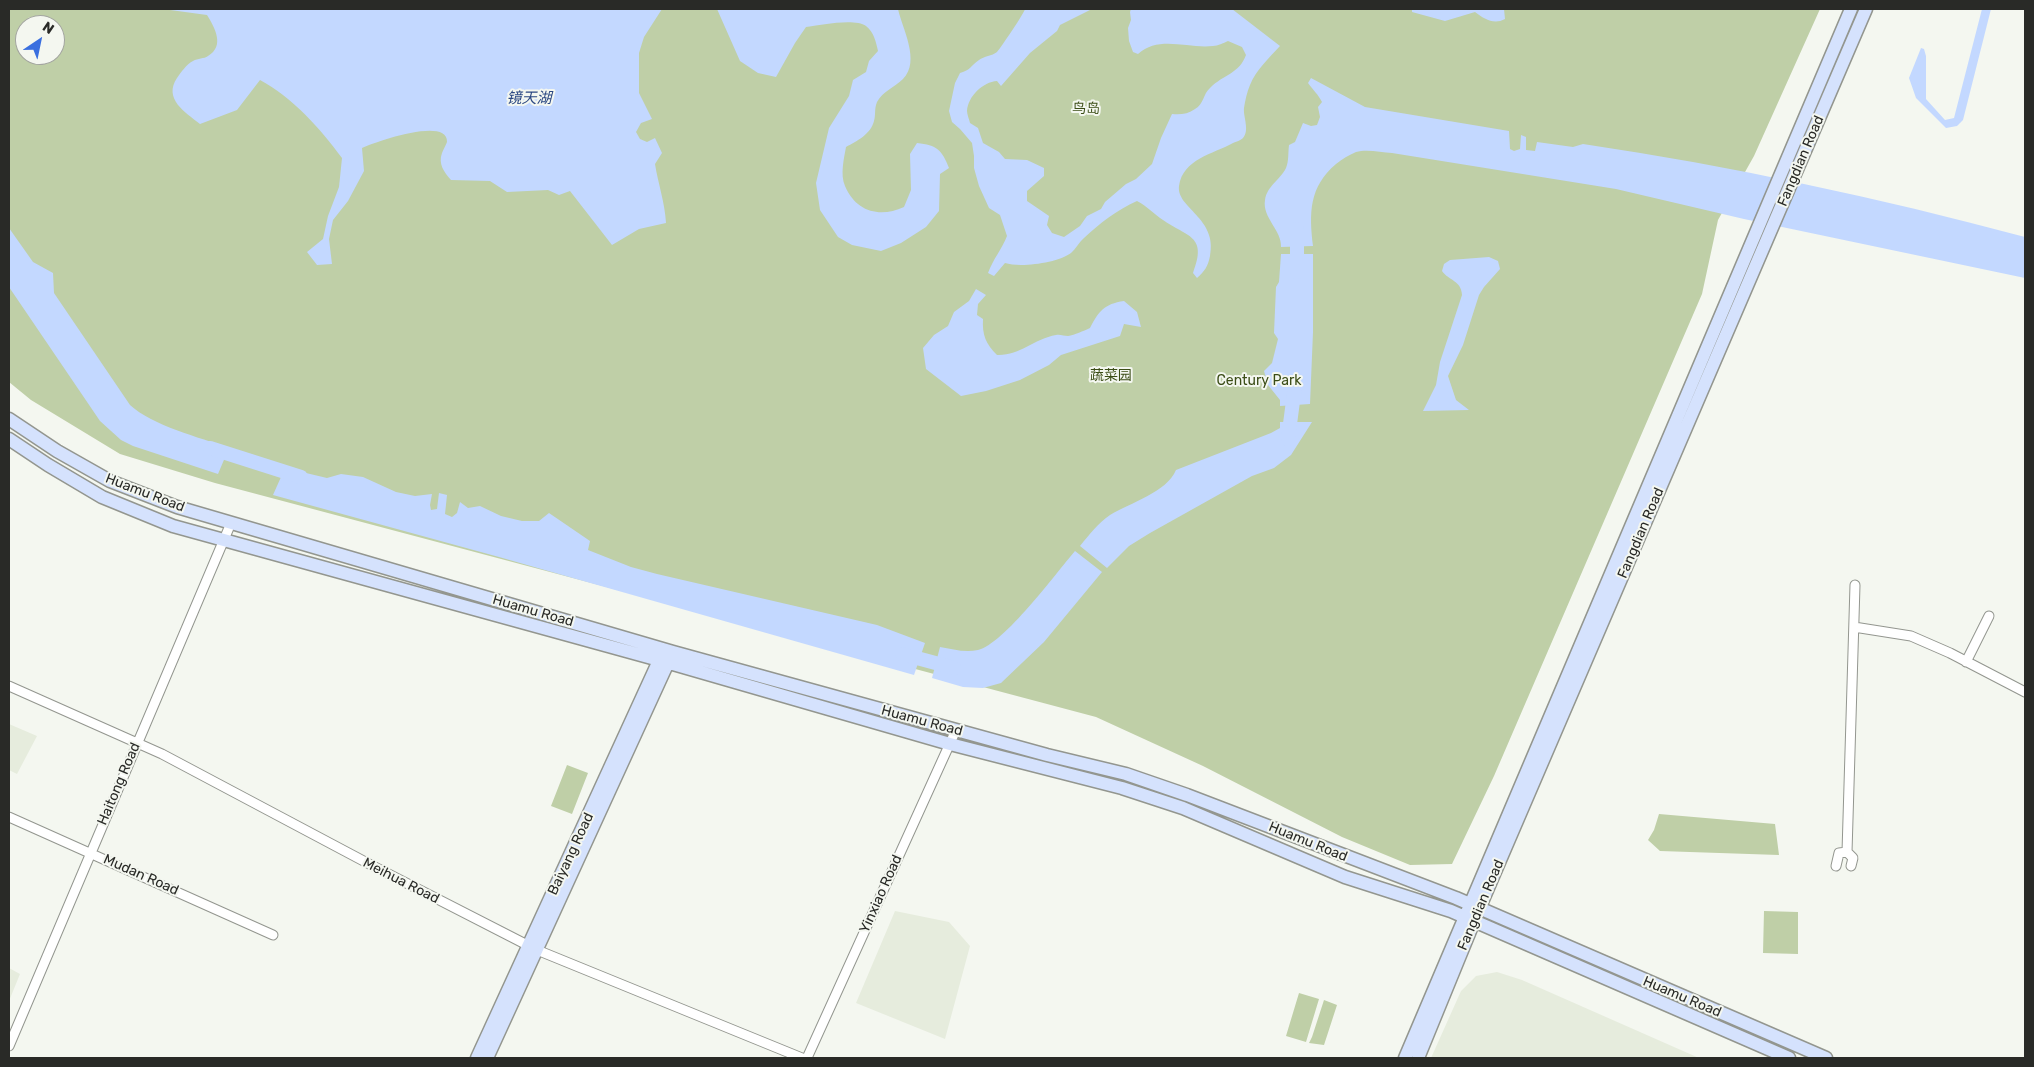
<!DOCTYPE html>
<meta charset="utf-8">
<style>
body{margin:0}
#map{position:relative;width:2034px;height:1067px;overflow:hidden;background:#f4f7f0;font-family:Rubik,sans-serif}
canvas{display:block}
.frame{position:absolute;inset:0;border:10px solid #292a27;pointer-events:none}
.north{position:absolute;left:15px;top:15px;width:50px;height:50px;box-sizing:border-box;background:#f4f7f0;border:1px solid #a3a5a0;border-radius:50%;rotate:34deg;font-size:14px;font-weight:700;line-height:20px;text-align:center;color:#292a27}
.north::after{content:'';display:block;margin:auto;width:18px;height:22px;background:#3a6fdf;clip-path:polygon(50% 0,100% 100%,50% 72%,0 100%)}
</style>
<div id="map">
<canvas width="2034" height="1067"></canvas>
<div class="frame"></div>
<div class="north">N</div>
</div>
<script>
const c = document.querySelector('canvas').getContext('2d');
c.lineJoin = 'round';
function fillPath(path, color) { c.fillStyle = color; c.fill(path, 'evenodd'); }
function stroke(path, color, width, dash) { c.strokeStyle = color; c.lineWidth = width; c.lineCap = dash ? 'butt' : 'round'; c.setLineDash(dash || []); c.stroke(path); }
function write(font, color, halo, rows, align = 'center') {
  c.font = font + ' Rubik,"Noto Sans SC",sans-serif'; c.lineWidth = 4; c.setLineDash([]); c.textBaseline = 'middle'; c.strokeStyle = halo; c.fillStyle = color; for (const [text, x, y, turn = 0] of rows) {
    c.save(); c.translate(x, y); c.rotate((+turn || 0) * Math.PI / 180); c.textAlign = isNaN(turn) ? turn : align; if (halo) c.strokeText(text, 0, 0); c.fillText(text, 0, 0); c.restore();
  }
}
fillPath(new Path2D(`
 M 9,724 L 37,736 L 17,774 L 9,770 Z
 M 895,911 L 949,922 L 970,946 L 945,1039 L 856,1003 Z
 M 9,968 L 20,974 L 9,1001 Z
 M 1497,972 L 1522,980 L 1699,1058 L 1431,1058 L 1461,991 L 1476,976 Z`), '#e6ecdd');
fillPath(new Path2D(`
 M 9,9 L 1820,9 L 1754,156 L 1718,220 L 1702,294 L 1494,776 L 1452,864 L 1410,865 L 1342,837 L 1203,766 L 1096,717 L 215,483 L 120,454 L 31,400 L 9,382 ZM 25,25 L 55,25 L 55,55 L 25,55 Z
 M 567,765 L 588,773 L 572,814 L 551,806 Z
 M 1659,814 L 1775,824 L 1779,855 L 1660,851 L 1648,840 L 1654,830 Z
 M 1764,911 L 1798,912 L 1798,954 L 1763,953 Z
 M 1299,993 L 1319,999 L 1306,1042 L 1286,1036 Z
 M 1324,1000 L 1337,1005 L 1324,1045 L 1309,1043 L 1312,1037 Z`), '#bfcfa7');
fillPath(new Path2D(`
 M 163,9 L 662,9 L 644,37 L 639,53 L 639,93 L 652,119 L 641,123 L 636,132 L 640,139 L 647,142 L 655,138 L 662,153 L 655,164 C 658,183 665,203 666,223 L 639,229 L 612,245 L 570,191 L 559,195 L 548,190 L 507,192 L 490,181 L 451,180 C 444,172 438,164 442,153 C 443,150 446,145 447,142 C 448,116 373,143 362,148 L 364,171 L 348,201 L 333,220 L 329,239 L 332,264 L 317,265 L 307,252 L 323,239 L 328,216 L 339,187 L 342,158 C 320,128 293,98 260,80 L 237,110 L 200,124 C 185,112 163,99 177,78 C 181,72 187,64 193,61 C 198,58 204,59 208,56 C 225,46 215,28 207,15 Z
 M 717,9 L 898,9 C 902,28 921,61 903,79 C 894,88 883,91 877,102 C 874,110 876,114 874,121 C 871,134 857,141 846,147 C 844,158 840,175 845,186 C 856,212 880,218 904,207 L 911,190 L 910,154 L 917,143 C 937,145 942,150 949,168 L 940,174 L 939,211 L 926,227 L 901,243 L 881,251 L 852,245 L 838,237 L 820,210 L 816,183 L 829,128 L 849,96 L 853,80 L 866,72 L 869,61 L 878,51 C 876,42 874,32 866,26 C 855,18 820,25 806,27 L 795,43 L 776,77 L 758,73 L 740,61 Z
 M 1025,9 L 1092,9 L 1060,25 L 1057,31 L 1030,53 L 1001,86 L 997,81 C 983,82 968,96 967,111 C 967,114 969,119 970,123 L 978,128 L 983,143 L 999,152 L 1005,159 L 1027,160 L 1044,168 L 1044,176 L 1027,191 L 1027,201 L 1049,216 L 1047,225 L 1052,233 L 1064,237 L 1080,226 L 1087,216 L 1101,209 L 1105,202 L 1126,184 L 1136,179 L 1152,164 L 1161,138 L 1172,114 C 1180,115 1188,114 1195,109 C 1204,104 1203,94 1210,88 C 1224,74 1239,74 1246,55 L 1242,47 L 1228,41 C 1223,43 1218,46 1213,46 C 1188,49 1159,35 1138,54 L 1133,52 L 1129,41 L 1128,28 L 1131,20 L 1130,12 L 1131,9 L 1232,9 L 1280,46 C 1269,58 1256,70 1250,85 C 1247,92 1245,101 1244,108 C 1243,117 1250,130 1243,138 C 1241,140 1236,142 1233,143 C 1213,154 1183,159 1179,186 C 1176,208 1218,218 1210,256 C 1208,266 1205,271 1197,278 L 1193,273 C 1208,235 1187,237 1163,220 C 1154,214 1147,206 1137,201 C 1117,210 1100,223 1084,238 C 1079,242 1076,249 1071,253 C 1058,263 1020,268 1005,263 L 994,276 L 988,273 C 993,259 1002,249 1007,236 L 1000,215 L 989,208 L 979,186 L 974,168 L 974,156 L 972,143 L 960,129 L 952,122 L 949,111 L 955,83 L 960,73 C 971,70 970,66 979,60 C 984,56 992,56 997,52 C 1000,49 1025,12 1025,9 Z
 M 1412,9 L 1504,9 L 1505,19 C 1494,25 1484,19 1475,12 L 1445,21 L 1412,12 Z
 M 1982,9 L 1991,9 L 1963,120 L 1957,126 L 1946,128 L 1916,98 L 1909,78 L 1921,48 L 1924,49 L 1926,56 L 1926,99 L 1945,120 L 1954,118 Z
 M 1311,78 L 1365,107 L 1509,131 L 1510,149 L 1514,151 L 1520,149 L 1521,135 L 1526,137 L 1526,150 L 1535,151 L 1537,142 L 1573,147 L 1583,144 C 1732,166 1879,198 2025,237 L 2025,278 L 1744,219 L 1616,189 L 1392,153 C 1381,152 1366,149 1356,152 C 1349,155 1342,159 1336,164 C 1309,187 1309,213 1313,246 L 1281,247 C 1282,230 1262,218 1265,200 C 1267,186 1280,180 1286,168 C 1289,161 1288,152 1289,145 L 1295,142 L 1303,123 L 1311,126 L 1317,125 L 1320,117 L 1318,107 L 1322,102 C 1318,94 1313,90 1308,83 Z
 M 9,228 L 33,262 L 53,273 L 54,293 L 130,405 C 153,426 199,437 229,448 L 218,474 L 133,446 L 121,440 L 100,421 L 9,287 Z
 M 1281,254 L 1313,254 L 1313,332 L 1310,404 L 1280,406 L 1280,400 L 1268,385 L 1264,371 L 1272,363 L 1278,339 L 1274,333 L 1276,287 L 1279,282 Z
 M 1489,257 L 1498,261 L 1500,269 L 1484,287 L 1479,295 L 1463,345 L 1448,376 L 1456,400 L 1469,410 L 1423,411 L 1436,385 L 1440,362 L 1462,295 C 1461,280 1449,281 1442,271 L 1444,264 L 1450,260 Z
 M 976,289 L 986,295 L 978,304 L 977,315 L 983,319 C 982,335 986,344 997,355 C 1019,356 1034,339 1056,335 C 1060,334 1064,336 1068,336 C 1075,335 1083,331 1090,328 C 1099,311 1104,304 1124,301 L 1137,312 L 1141,327 L 1124,324 L 1120,336 L 1061,355 L 1049,365 L 1020,380 L 986,391 L 961,396 L 926,369 L 923,348 L 934,335 L 948,326 L 954,312 L 969,301 Z
 M 1280,422 L 1312,422 L 1291,455 L 1274,468 L 1252,476 L 1150,533 L 1129,546 L 1107,568 L 1080,546 C 1089,535 1098,523 1110,515 C 1130,503 1167,492 1176,470 L 1271,433 L 1280,428 Z
 M 285,468 L 327,478 L 341,474 L 363,477 L 396,492 L 415,496 L 432,494 L 430,505 L 431,510 L 437,509 L 439,493 L 447,495 L 445,514 L 452,517 L 457,513 L 460,502 L 468,508 L 480,506 L 501,516 L 522,521 L 539,521 L 549,513 L 590,541 L 588,550 L 631,567 L 657,574 L 877,625 L 925,643 L 914,675 L 499,557 L 273,495 Z
 M 1075,551 L 1102,572 L 1044,642 L 1001,683 L 983,688 L 963,687 L 932,678 L 940,647 C 952,649 965,653 978,650 C 1004,644 1056,573 1075,551 Z`), '#c3d8ff');
stroke(new Path2D(`
 M 1297,229 L 1297,272
 M 1288,439 L 1295,386
 M 210,448 L 301,477
 M 902,654 L 954,668`), '#c3d8ff', 14);
const minor = new Path2D(`
 M 1854,627 L 1911,636 L 1950,653 L 2025,692
 M 1966,662 L 1989,616
 M 9,686 L 162,754 L 373,866 L 537,950 L 802,1058
 M 9,817 L 273,935
 M 1847,852 L 1853,858 L 1851,866
 M 1836,866 L 1839,853 L 1847,852 L 1855,585
 M 9,1046 L 231,523
 M 807,1058 L 956,730`);
const secondary = new Path2D(`
 M 9,419 L 57,451 L 110,481 L 177,507 L 673,652 L 1047,755 L 1126,774 L 1187,795 L 1456,898 L 1826,1058
 M 9,439 L 48,465 L 102,497 L 173,526 L 659,660 L 950,744 L 1122,788 L 1183,808 L 1345,877 L 1451,911 L 1789,1058
 M 477,1058 L 662,654
 M 487,1058 L 671,656
 M 1405,1058 L 1851,9
 M 1418,1058 L 1479,909 L 1866,9`);
stroke(minor, '#93968f', 11);
stroke(secondary, '#93968f', 15);
stroke(minor, '#fff', 9);
stroke(secondary, '#d5e2fd', 12);
write('14px', '#3b4d16', '#f4f7f0', [
 ["鸟岛",1086,109],
 ["蔬菜园",1111,376],
 ["Century Park",1259,381]
]);
write('14px', '#292a27', '#f4f7f0', [
 ["Fangdian Road",1801,161,-67],
 ["Huamu Road",145,493,21],
 ["Fangdian Road",1641,533,-67],
 ["Huamu Road",533,611,16],
 ["Huamu Road",922,721,15],
 ["Haitong Road",119,784,-67],
 ["Huamu Road",1308,842,22],
 ["Baiyang Road",571,854,-65],
 ["Mudan Road",141,875,24],
 ["Meihua Road",401,881,27],
 ["Yinxiao Road",881,894,-66],
 ["Fangdian Road",1481,905,-67],
 ["Huamu Road",1682,997,23]
]);
write('italic 15px', '#2b4882', '#f4f7f0', [
 ["镜天湖",529,99]
]);
</script>
